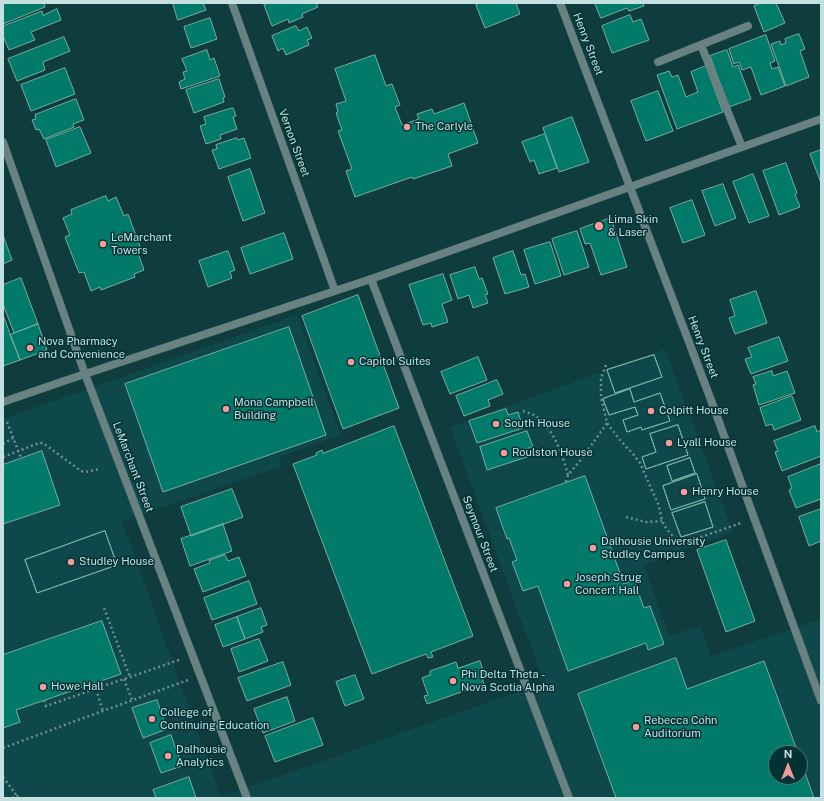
<!DOCTYPE html>
<style>
body{margin:0}
#map{position:relative;width:824px;height:801px;overflow:hidden;background:#0f3d3e;font-family:"Public Sans",sans-serif}
canvas{display:block}
.frame{position:absolute;inset:0;border:4px solid #c4e0e1;pointer-events:none}
.north{position:absolute;left:768px;top:745px;width:40px;height:40px;box-sizing:border-box;background:#023234;border:1px solid #507879;border-radius:50%;rotate:0deg;font-size:11px;font-weight:700;line-height:16px;text-align:center;color:#c4e0e1}
.north::after{content:'';display:block;margin:auto;width:14px;height:18px;background:#f59b9d;clip-path:polygon(50% 0,100% 100%,50% 72%,0 100%)}
</style>
<div id="map">
<canvas width="824" height="801"></canvas>
<div class="frame"></div>
<div class="north">N</div>
</div>
<script>
const c = document.querySelector('canvas').getContext('2d');
c.lineJoin = 'round';
function fillPath(path, color) { c.fillStyle = color; c.fill(path, 'evenodd'); }
function stroke(path, color, width, dash) { c.strokeStyle = color; c.lineWidth = width; c.lineCap = dash ? 'butt' : 'round'; c.setLineDash(dash || []); c.stroke(path); }
function write(font, color, halo, rows, align = 'center') {
  c.font = font + ' "Public Sans",sans-serif'; c.lineWidth = 3; c.setLineDash([]); c.textBaseline = 'middle'; c.strokeStyle = halo; c.fillStyle = color; for (const [text, x, y, turn = 0] of rows) {
    c.save(); c.translate(x, y); c.rotate((+turn || 0) * Math.PI / 180); c.textAlign = isNaN(turn) ? turn : align; if (halo) c.strokeText(text, 0, 0); c.fillText(text, 0, 0); c.restore();
  }
}
fillPath(new Path2D(`
 M 297,315 L 341,435 L 279,457 L 282,466 L 122,521 L 221,797 L 543,683 L 535,658 L 450,427 L 665,349 L 733,532 L 644,565 L 669,636 L 700,626 L 711,656 L 821,619 L 821,798 L 3,798 L 3,419 ZM 776,753 L 800,753 L 800,777 L 776,777 Z`), '#0f484a');
const building = new Path2D(`
 M 3,3 L 44,3 L 45,7 L 3,24 Z
 M 173,3 L 203,3 L 206,10 L 178,20 Z
 M 269,3 L 316,3 L 318,7 L 302,14 L 303,17 L 289,23 L 288,19 L 272,26 L 264,5 Z
 M 480,3 L 516,3 L 520,14 L 485,28 L 476,5 Z
 M 595,3 L 643,3 L 644,6 L 629,11 L 627,8 L 601,18 Z
 M 761,3 L 776,3 L 785,23 L 764,32 L 754,6 Z
 M 57,9 L 61,20 L 31,32 L 35,40 L 9,50 L 3,36 L 3,26 L 42,11 L 43,15 Z
 M 630,15 L 633,22 L 641,19 L 649,40 L 612,53 L 602,26 Z
 M 210,18 L 217,39 L 191,48 L 184,27 Z
 M 296,26 L 299,31 L 307,27 L 312,38 L 307,40 L 309,45 L 286,55 L 283,48 L 278,51 L 272,36 Z
 M 799,34 L 805,49 L 800,51 L 809,77 L 786,86 L 771,44 L 780,41 L 781,45 L 786,43 L 785,39 Z
 M 766,35 L 775,61 L 770,63 L 772,69 L 778,67 L 785,86 L 761,95 L 751,67 L 742,70 L 739,62 L 734,64 L 729,49 Z
 M 64,37 L 70,51 L 43,62 L 45,70 L 17,81 L 8,59 Z
 M 207,50 L 210,60 L 214,58 L 220,76 L 181,89 L 179,82 L 185,79 L 183,72 L 187,71 L 182,59 Z
 M 727,50 L 733,67 L 738,65 L 751,99 L 729,107 L 710,56 Z
 M 375,55 L 386,86 L 392,84 L 400,105 L 395,107 L 402,125 L 419,119 L 417,114 L 432,109 L 434,114 L 464,103 L 478,143 L 448,154 L 452,166 L 413,179 L 412,177 L 355,197 L 346,171 L 352,169 L 338,131 L 342,130 L 336,113 L 338,112 L 336,104 L 346,101 L 335,69 Z
 M 706,66 L 723,112 L 677,129 L 657,75 L 669,71 L 672,77 L 678,75 L 686,97 L 698,92 L 691,72 Z
 M 65,68 L 75,94 L 31,111 L 21,85 Z
 M 219,79 L 225,97 L 223,98 L 224,102 L 194,113 L 186,90 Z
 M 658,91 L 673,131 L 646,141 L 631,101 Z
 M 76,99 L 84,120 L 73,124 L 74,127 L 44,139 L 39,129 L 36,130 L 32,120 L 36,119 L 35,115 Z
 M 233,108 L 236,116 L 233,117 L 237,129 L 220,135 L 221,139 L 206,144 L 200,126 L 206,124 L 204,117 Z
 M 572,117 L 589,162 L 559,172 L 543,128 Z
 M 80,127 L 91,153 L 56,167 L 46,140 Z
 M 545,134 L 557,168 L 539,174 L 534,160 L 530,162 L 522,142 Z
 M 237,138 L 238,140 L 244,138 L 251,158 L 219,169 L 212,150 L 217,149 L 216,145 Z
 M 821,150 L 821,183 L 810,154 Z
 M 786,163 L 797,193 L 795,194 L 800,207 L 779,215 L 763,171 Z
 M 250,169 L 265,213 L 243,221 L 228,177 Z
 M 753,174 L 769,216 L 749,223 L 733,182 Z
 M 723,184 L 736,218 L 715,226 L 702,191 Z
 M 106,196 L 108,201 L 116,197 L 124,216 L 128,214 L 142,252 L 138,253 L 144,270 L 134,274 L 135,277 L 101,290 L 100,287 L 91,291 L 84,272 L 79,273 L 65,237 L 70,235 L 63,218 L 72,214 L 71,210 Z
 M 692,200 L 705,235 L 683,243 L 670,208 Z
 M 611,218 L 627,267 L 601,275 L 590,243 L 585,244 L 580,229 Z
 M 577,231 L 589,267 L 564,275 L 552,239 Z
 M 284,233 L 293,259 L 250,274 L 241,248 Z
 M 4,238 L 12,260 L 3,264 L 3,239 Z
 M 550,242 L 561,276 L 535,284 L 524,250 Z
 M 228,251 L 235,270 L 230,272 L 232,278 L 208,287 L 199,261 Z
 M 513,251 L 521,275 L 525,274 L 529,287 L 505,294 L 493,258 Z
 M 475,267 L 479,279 L 482,278 L 488,294 L 485,295 L 488,303 L 473,308 L 469,295 L 458,299 L 450,275 Z
 M 443,274 L 452,300 L 442,304 L 448,322 L 432,327 L 431,323 L 423,325 L 409,285 Z
 M 21,278 L 38,324 L 14,333 L 3,304 L 3,285 Z
 M 756,291 L 767,323 L 735,334 L 729,318 L 735,316 L 730,300 Z
 M 358,295 L 399,408 L 343,429 L 302,316 Z
 M 3,315 L 20,360 L 3,366 Z
 M 38,324 L 47,350 L 20,360 L 10,335 Z
 M 289,327 L 326,435 L 163,492 L 125,384 Z
 M 779,337 L 788,361 L 751,374 L 745,359 L 752,357 L 748,348 Z
 M 654,355 L 662,377 L 615,393 L 607,370 Z
 M 654,355 L 662,377 L 615,393 L 607,370 Z
 M 478,357 L 487,380 L 450,394 L 441,372 Z
 M 772,371 L 773,376 L 787,371 L 795,393 L 759,405 L 753,385 L 756,384 L 753,377 Z
 M 497,380 L 503,394 L 488,400 L 490,406 L 464,416 L 456,396 Z
 M 630,389 L 634,402 L 660,393 L 670,421 L 642,430 L 641,427 L 627,432 L 623,420 L 638,415 L 635,407 L 609,415 L 603,399 Z
 M 630,389 L 634,402 L 660,393 L 670,421 L 642,430 L 641,427 L 627,432 L 623,420 L 638,415 L 635,407 L 609,415 L 603,399 Z
 M 792,396 L 801,420 L 774,430 L 772,424 L 766,426 L 760,408 Z
 M 506,409 L 508,415 L 518,412 L 523,428 L 477,443 L 469,421 Z
 M 678,425 L 688,455 L 646,469 L 642,457 L 656,452 L 650,434 Z
 M 678,425 L 688,455 L 646,469 L 642,457 L 656,452 L 650,434 Z
 M 394,426 L 473,636 L 431,652 L 433,657 L 428,658 L 426,654 L 372,674 L 293,464 L 317,455 L 316,453 L 322,450 L 323,453 Z
 M 815,426 L 817,432 L 821,430 L 821,456 L 782,471 L 775,452 L 778,451 L 774,441 Z
 M 527,431 L 533,447 L 525,449 L 527,457 L 487,470 L 480,447 Z
 M 42,451 L 60,505 L 3,524 L 3,465 Z
 M 690,458 L 695,473 L 672,481 L 667,466 Z
 M 690,458 L 695,473 L 672,481 L 667,466 Z
 M 821,464 L 821,499 L 796,508 L 789,490 L 792,488 L 788,477 Z
 M 697,474 L 705,499 L 671,510 L 663,486 Z
 M 697,474 L 705,499 L 671,510 L 663,486 Z
 M 585,476 L 624,584 L 634,580 L 644,608 L 650,606 L 664,644 L 648,650 L 646,643 L 568,671 L 538,586 L 523,591 L 512,562 L 517,560 L 509,538 L 507,539 L 496,508 Z
 M 232,489 L 243,517 L 191,536 L 181,507 Z
 M 705,502 L 713,527 L 681,537 L 672,513 Z
 M 705,502 L 713,527 L 681,537 L 672,513 Z
 M 821,509 L 821,541 L 809,546 L 799,517 Z
 M 223,524 L 232,551 L 190,566 L 181,539 Z
 M 105,531 L 117,565 L 37,593 L 25,560 Z
 M 105,531 L 117,565 L 37,593 L 25,560 Z
 M 726,540 L 755,621 L 726,632 L 697,550 Z
 M 225,555 L 228,561 L 239,557 L 246,576 L 203,592 L 194,569 L 210,563 L 209,561 Z
 M 249,581 L 257,604 L 212,620 L 204,598 Z
 M 261,608 L 267,625 L 261,627 L 263,632 L 245,639 L 237,617 Z
 M 237,617 L 245,639 L 223,647 L 215,625 Z
 M 102,621 L 121,674 L 16,710 L 20,722 L 3,728 L 3,655 Z
 M 259,639 L 268,661 L 239,672 L 231,649 Z
 M 676,658 L 687,689 L 764,661 L 798,753 L 776,753 L 776,777 L 800,777 L 800,759 L 814,798 L 616,798 L 578,694 Z
 M 480,661 L 484,674 L 481,675 L 484,684 L 427,704 L 424,696 L 428,695 L 422,678 L 430,675 L 430,671 L 456,662 L 458,668 Z
 M 283,662 L 291,685 L 247,701 L 238,678 Z
 M 355,675 L 364,699 L 345,706 L 336,682 Z
 M 287,697 L 295,721 L 263,733 L 254,709 Z
 M 157,700 L 167,729 L 143,738 L 132,708 Z
 M 313,718 L 323,745 L 275,762 L 265,736 Z
 M 171,735 L 182,766 L 161,773 L 150,743 Z
 M 189,777 L 196,798 L 156,798 L 153,790 Z`);
fillPath(building, '#027a69');
stroke(building, '#78aea1', 1);
stroke(new Path2D(`
 M 606,365 L 601,378 L 601,397 L 607,423 L 620,440 L 633,454 L 640,463 L 659,506 L 662,521 L 666,528 L 678,543 L 681,544 L 741,523
 M 523,411 C 526,412 529,413 532,414 C 553,425 562,454 568,475
 M 7,422 L 21,458
 M 3,444 L 13,438
 M 3,457 L 39,443 L 43,443 L 81,471 L 85,472 L 100,469
 M 566,482 L 568,475 L 583,457 L 607,423
 M 626,517 L 646,522 L 662,521
 M 104,608 L 130,677
 M 124,679 L 132,700
 M 96,689 L 103,711
 M 44,700 L 46,706 L 179,660
 M 3,748 L 78,720 L 188,680
 M 3,777 L 17,796
 M 12,798 L 17,796 L 19,798`), '#6b9091', 2.5, [2, 3]);
stroke(new Path2D(`
 M 701,45 L 742,147
 M 658,62 L 748,26`), '#698181', 8);
stroke(new Path2D(`
 M 232,3 L 335,291
 M 560,3 L 711,400 L 821,701
 M 3,142 L 85,374 L 247,798
 M 371,279 L 569,798`), '#698181', 8);
stroke(new Path2D(`
 M 3,402 L 61,382 L 371,279 L 821,119`), '#698181', 8);
for (const [x, y, r, color] of [
 [407,127,4,"#f59b9d"],
 [599,226,5,"#f59b9d"],
 [103,244,4,"#f59b9d"],
 [30,348,4,"#f59b9d"],
 [351,362,4,"#f59b9d"],
 [226,409,4,"#f59b9d"],
 [651,411,4,"#f59b9d"],
 [496,424,4,"#f59b9d"],
 [669,443,4,"#f59b9d"],
 [504,453,4,"#f59b9d"],
 [684,492,4,"#f59b9d"],
 [593,548,4,"#f59b9d"],
 [71,562,4,"#f59b9d"],
 [567,584,4,"#f59b9d"],
 [453,681,4,"#f59b9d"],
 [43,687,4,"#f59b9d"],
 [152,719,4,"#f59b9d"],
 [636,727,4,"#f59b9d"],
 [168,756,4,"#f59b9d"]
]) { const dot = new Path2D(); dot.arc(x, y, r, 0, 2 * Math.PI); c.fillStyle = color; c.fill(dot); stroke(dot, '#023234', 1.5); }
write('11px', '#c4e0e1', '#023234', [
 ["Henry Street",588,44,69],
 ["Vernon Street",294,143,70],
 ["Henry Street",703,347,69],
 ["LeMarchant Street",133,467,69],
 ["Seymour Street",480,534,69]
]);
write('11px', '#c4e0e1', '#023234', [
 ["The Carlyle",415,127],
 ["Lima Skin",608,220],
 ["& Laser",608,233],
 ["LeMarchant",111,238],
 ["Towers",111,251],
 ["Nova Pharmacy",38,342],
 ["and Convenience",38,355],
 ["Capitol Suites",359,362],
 ["Mona Campbell",234,403],
 ["Building",234,416],
 ["Colpitt House",659,411],
 ["South House",504,424],
 ["Lyall House",677,443],
 ["Roulston House",512,453],
 ["Henry House",692,492],
 ["Dalhousie University",601,542],
 ["Studley Campus",601,555],
 ["Studley House",79,562],
 ["Joseph Strug",575,578],
 ["Concert Hall",575,591],
 ["Phi Delta Theta -",461,675],
 ["Nova Scotia Alpha",461,688],
 ["Howe Hall",51,687],
 ["College of",160,713],
 ["Continuing Education",160,726],
 ["Rebecca Cohn",644,721],
 ["Auditorium",644,734],
 ["Dalhousie",176,750],
 ["Analytics",176,763]
], 'left');
</script>
